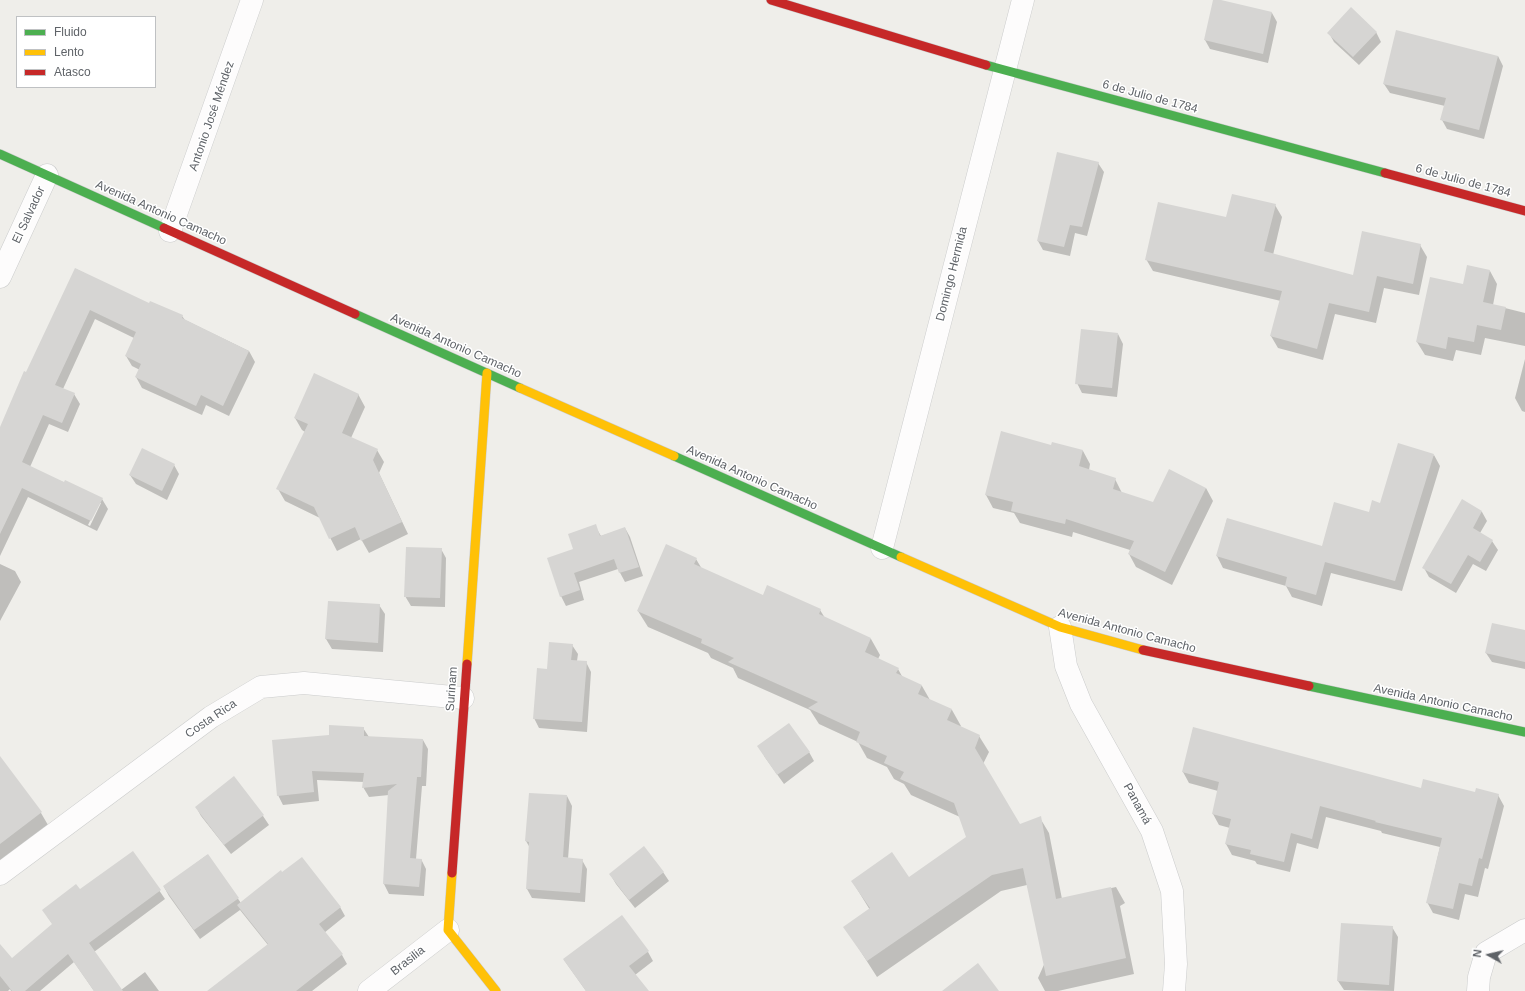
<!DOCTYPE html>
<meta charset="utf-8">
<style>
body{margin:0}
#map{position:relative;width:1525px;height:991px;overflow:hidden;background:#efeeea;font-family:Arial,sans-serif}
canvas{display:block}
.legend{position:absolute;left:16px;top:16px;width:140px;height:72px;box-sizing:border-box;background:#fff;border:1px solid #bfc1c3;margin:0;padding:5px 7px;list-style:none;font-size:12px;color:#5f6368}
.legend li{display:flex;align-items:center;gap:8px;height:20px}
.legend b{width:20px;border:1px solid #bfc1c3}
.north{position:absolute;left:1469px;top:935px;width:40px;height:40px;-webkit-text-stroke:3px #fff;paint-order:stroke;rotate:278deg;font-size:11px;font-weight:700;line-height:16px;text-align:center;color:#5f6368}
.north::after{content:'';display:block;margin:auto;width:14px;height:18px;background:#5f6368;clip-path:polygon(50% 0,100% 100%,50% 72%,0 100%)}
</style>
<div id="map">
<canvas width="1525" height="991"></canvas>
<ul class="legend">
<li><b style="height:5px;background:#4caf50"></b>Fluido</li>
<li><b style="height:5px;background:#ffc107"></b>Lento</li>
<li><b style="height:5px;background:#c62828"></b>Atasco</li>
</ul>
<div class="north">N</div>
</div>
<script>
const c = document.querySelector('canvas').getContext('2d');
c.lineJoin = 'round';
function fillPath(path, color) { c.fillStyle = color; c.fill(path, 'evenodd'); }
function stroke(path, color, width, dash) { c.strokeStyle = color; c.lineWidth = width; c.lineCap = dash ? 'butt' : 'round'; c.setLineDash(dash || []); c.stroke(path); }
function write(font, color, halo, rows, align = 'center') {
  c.font = font + ' Arial,sans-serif'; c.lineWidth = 3; c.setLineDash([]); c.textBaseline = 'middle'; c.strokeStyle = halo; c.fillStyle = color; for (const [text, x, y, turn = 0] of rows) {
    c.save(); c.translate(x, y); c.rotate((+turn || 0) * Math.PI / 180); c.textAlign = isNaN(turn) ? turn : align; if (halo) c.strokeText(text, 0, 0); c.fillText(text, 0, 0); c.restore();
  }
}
fillPath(new Path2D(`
 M 1214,0 L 1272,13 L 1277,22 L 1268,63 L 1210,49 L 1205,40 Z
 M 1376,32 L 1381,42 L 1359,65 L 1334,42 L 1329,33 Z
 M 1498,56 L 1503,66 L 1484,139 L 1447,129 L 1442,120 L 1445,106 L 1390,93 L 1384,84 Z
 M 1098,163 L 1104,172 L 1087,236 L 1075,233 L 1070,256 L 1043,250 L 1038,241 Z
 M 1275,205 L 1282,217 L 1273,255 L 1353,276 L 1420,245 L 1427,257 L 1419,295 L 1384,288 L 1376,323 L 1335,314 L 1323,360 L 1278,348 L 1271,336 L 1281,301 L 1153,271 L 1146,259 L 1227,219 Z
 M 76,269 L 150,305 L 182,316 L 185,320 L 249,351 L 255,362 L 229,416 L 206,405 L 202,415 L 142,388 L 136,377 L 140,370 L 132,366 L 126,356 L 134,338 L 95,319 L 63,389 L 74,394 L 80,404 L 68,432 L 49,424 L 30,467 L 65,483 L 102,499 L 108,509 L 97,531 L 28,497 L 0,556 L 0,429 ZM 99,503 L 101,503 L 90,526 L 88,525 Z
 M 1490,271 L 1497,284 L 1493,305 L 1525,313 L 1525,346 L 1485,338 L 1481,355 L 1456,350 L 1453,361 L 1425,355 L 1417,342 L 1464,285 Z
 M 1118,334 L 1123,344 L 1117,397 L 1082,393 L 1077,383 Z
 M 1525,359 L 1525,412 L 1522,411 L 1515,398 Z
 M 358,394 L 365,407 L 351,438 L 377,450 L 384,462 L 379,473 L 408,534 L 369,553 L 361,539 L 337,551 L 320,518 L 285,501 L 278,489 L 305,432 L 302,430 L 295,418 Z
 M 1051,446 L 1083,451 L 1090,464 L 1089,470 L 1115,479 L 1122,493 L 1154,503 L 1206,488 L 1213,501 L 1172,585 L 1136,567 L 1129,554 L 1130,550 L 1073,532 L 1072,537 L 1020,523 L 1014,513 L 993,508 L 986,495 Z
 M 1434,455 L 1440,466 L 1402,591 L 1331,573 L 1322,606 L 1292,597 L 1286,586 L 1223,568 L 1217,556 L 1227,519 L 1323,547 L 1381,504 Z
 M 174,465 L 179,474 L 167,500 L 136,484 L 130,475 Z
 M 1463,501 L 1482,512 L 1487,521 L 1480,533 L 1492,541 L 1498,550 L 1486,571 L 1473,564 L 1456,593 L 1429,577 L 1424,568 Z
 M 595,526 L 601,536 L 625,528 L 630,537 L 643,576 L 625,582 L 618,569 L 579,582 L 584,600 L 566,606 L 561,596 L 574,549 Z
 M 441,549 L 446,558 L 445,607 L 411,606 L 405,596 Z
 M 696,559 L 702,569 L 763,596 L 820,610 L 825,618 L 871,639 L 880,655 L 878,659 L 898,669 L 903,678 L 922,686 L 930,700 L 952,710 L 961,726 L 960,727 L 979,736 L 989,752 L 983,764 L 1019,825 L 1040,818 L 1049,833 L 1062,899 L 1116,887 L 1125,903 L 1120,906 L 1134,974 L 1058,991 L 1045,991 L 1038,978 L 1047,958 L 1027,885 L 1001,891 L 877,977 L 845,927 L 870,910 L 852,881 L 909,878 L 967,838 L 960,817 L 911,795 L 904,784 L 894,779 L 887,767 L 867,758 L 858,742 L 819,724 L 810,710 L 738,678 L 733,668 L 711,658 L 708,653 L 648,627 L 638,611 Z
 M 0,564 L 15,571 L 21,582 L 0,621 Z
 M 329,602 L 379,605 L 385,614 L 383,652 L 332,649 L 326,639 Z
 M 1525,631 L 1525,669 L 1492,662 L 1486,653 Z
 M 572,645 L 578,654 L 577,661 L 586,662 L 591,672 L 587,732 L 539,728 L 534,718 L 548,670 Z
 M 363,728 L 369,737 L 423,740 L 428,749 L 426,786 L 422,786 L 416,859 L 421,859 L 426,869 L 424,896 L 389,894 L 384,884 L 389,795 L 369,797 L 363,787 L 364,782 L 317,780 L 319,801 L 283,805 L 278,795 L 330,736 Z
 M 1193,729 L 1422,789 L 1498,795 L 1504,806 L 1488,869 L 1485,868 L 1478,897 L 1465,894 L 1459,920 L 1433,913 L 1427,902 L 1440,847 L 1382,833 L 1381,831 L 1326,817 L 1318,849 L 1297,843 L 1290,872 L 1257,864 L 1255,861 L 1232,855 L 1226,844 L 1230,828 L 1219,825 L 1213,814 L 1218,791 L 1189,783 L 1183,772 Z
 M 809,752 L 814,761 L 784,784 L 764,756 Z
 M 0,758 L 41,813 L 48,825 L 0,861 Z
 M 567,796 L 572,806 L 568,859 L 582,860 L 587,869 L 585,902 L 532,898 L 527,889 L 530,848 L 526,841 Z
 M 196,807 L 263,816 L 269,825 L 231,854 L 201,816 Z
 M 133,852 L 165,899 L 94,952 L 121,990 L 145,972 L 159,991 L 94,991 L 74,962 L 40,991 L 11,991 L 10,989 L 8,991 L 0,991 L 0,946 L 12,960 L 53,925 L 43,910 L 80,890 Z
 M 207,855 L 241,903 L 340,907 L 345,916 L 324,933 L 342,955 L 347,964 L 312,991 L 208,991 L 268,945 L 240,910 L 200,939 L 169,896 L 164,887 Z
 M 663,872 L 669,881 L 635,908 L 616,884 L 610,874 Z
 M 1392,927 L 1398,937 L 1394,991 L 1344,990 L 1338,981 Z
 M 648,952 L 653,961 L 635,975 L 647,991 L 586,991 L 564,960 Z`), '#0003');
fillPath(new Path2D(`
 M 1213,0 L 1221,0 L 1272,12 L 1263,54 L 1204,40 Z
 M 1351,7 L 1377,32 L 1353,57 L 1327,33 Z
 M 1396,30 L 1498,56 L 1479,130 L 1440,120 L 1446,98 L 1383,84 Z
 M 1057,152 L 1099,162 L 1082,227 L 1070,225 L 1064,247 L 1037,241 Z
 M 1232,194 L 1276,204 L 1264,251 L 1353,275 L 1362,231 L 1421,244 L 1413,284 L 1377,276 L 1369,312 L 1329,303 L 1317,349 L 1270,336 L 1282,291 L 1145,260 L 1158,202 L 1226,217 Z
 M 1467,265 L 1490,270 L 1483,302 L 1506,307 L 1501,330 L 1477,325 L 1474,342 L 1448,337 L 1446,349 L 1416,342 L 1430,277 L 1463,284 Z
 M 75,268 L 149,303 L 150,301 L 183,315 L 182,318 L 249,351 L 223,406 L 201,395 L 196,406 L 135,377 L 141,364 L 125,356 L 136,332 L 90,310 L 55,385 L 75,393 L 62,423 L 43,415 L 22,462 L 64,482 L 65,480 L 103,498 L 91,521 L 22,488 L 0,534 L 0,427 L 24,371 L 26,372 Z
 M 1081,329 L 1118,333 L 1112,388 L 1075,384 Z
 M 314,373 L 359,394 L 342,433 L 378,449 L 373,460 L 402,522 L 361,541 L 355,527 L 329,539 L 314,507 L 276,489 L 308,424 L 294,418 Z
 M 1001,431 L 1051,445 L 1052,442 L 1083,450 L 1079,466 L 1116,478 L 1113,489 L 1153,502 L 1169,469 L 1206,488 L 1165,572 L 1128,554 L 1134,541 L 1066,519 L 1065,524 L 1011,511 L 1013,502 L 985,495 Z
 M 1398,443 L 1434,454 L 1395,581 L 1325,562 L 1316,595 L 1285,586 L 1287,577 L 1216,556 L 1227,518 L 1322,546 L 1334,502 L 1369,512 L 1372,500 L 1380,503 Z
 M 142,448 L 175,464 L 162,491 L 129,475 Z
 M 1462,499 L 1482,511 L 1473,528 L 1493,540 L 1480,562 L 1468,555 L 1451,584 L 1422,568 Z
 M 596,524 L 600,536 L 625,527 L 639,567 L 619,573 L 614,559 L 574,573 L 580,590 L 560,597 L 547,558 L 573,549 L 568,534 Z
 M 666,544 L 697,558 L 694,564 L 763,595 L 767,585 L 821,609 L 819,614 L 871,638 L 865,652 L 899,668 L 896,673 L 922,685 L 918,694 L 952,709 L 947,720 L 980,735 L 975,748 L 1020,824 L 1041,816 L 1056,899 L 1111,887 L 1126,958 L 1046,976 L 1023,868 L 992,875 L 867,961 L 843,927 L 870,908 L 851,881 L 892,852 L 909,877 L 966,837 L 954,803 L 900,779 L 904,772 L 884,763 L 887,756 L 856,742 L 860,732 L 808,708 L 818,702 L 728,662 L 734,658 L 701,643 L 702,639 L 637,611 Z
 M 406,547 L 442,548 L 440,598 L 404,597 Z
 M 328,601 L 380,604 L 378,643 L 325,639 Z
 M 1492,623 L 1525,630 L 1525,662 L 1485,653 Z
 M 549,642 L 573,644 L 571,660 L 587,661 L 582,722 L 533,719 L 537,668 L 547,669 Z
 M 789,723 L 810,752 L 777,775 L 757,746 Z
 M 329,725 L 364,727 L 364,736 L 423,739 L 421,777 L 417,777 L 410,858 L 422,859 L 419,887 L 383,884 L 388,791 L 397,784 L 362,788 L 364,773 L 312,771 L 314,792 L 277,796 L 272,740 L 329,735 Z
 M 1193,727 L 1421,788 L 1423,779 L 1475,792 L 1476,788 L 1499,794 L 1482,859 L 1479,858 L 1472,886 L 1459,883 L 1453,909 L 1426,903 L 1442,838 L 1375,822 L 1376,821 L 1320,806 L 1312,839 L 1291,833 L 1284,862 L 1250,854 L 1251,850 L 1225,844 L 1231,819 L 1212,814 L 1219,782 L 1182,772 Z
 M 0,756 L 42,812 L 0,844 Z
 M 234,776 L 264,815 L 224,845 L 195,807 Z
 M 529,793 L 567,795 L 563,857 L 583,859 L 580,893 L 526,889 L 529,842 L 525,841 Z
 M 644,846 L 664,872 L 629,900 L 609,874 Z
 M 133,851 L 161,890 L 89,943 L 123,991 L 94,991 L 68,954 L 25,991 L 12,991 L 0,976 L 0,944 L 12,958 L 52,924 L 42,910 L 76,884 L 80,889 Z
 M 208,854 L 239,898 L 194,930 L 163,886 Z
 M 302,857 L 341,907 L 319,924 L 343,954 L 296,991 L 207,991 L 268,944 L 237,905 L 281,870 L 282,872 Z
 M 622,915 L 649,951 L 629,966 L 649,991 L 586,991 L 563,959 Z
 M 1341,923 L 1393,926 L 1389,985 L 1337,981 Z
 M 978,963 L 999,991 L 942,991 Z`), '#d6d5d3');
const street = new Path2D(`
 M 170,231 L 252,0
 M 0,277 L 47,175
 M 882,548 L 1023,0
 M 1060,627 L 1066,666 L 1081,704 L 1152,831 L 1172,891 L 1176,964 L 1174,991
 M 0,874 L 211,717 L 261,687 L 304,683 L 463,698
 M 369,991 L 448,930
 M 1478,991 L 1479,977 L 1486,953 L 1525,930`);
const fast = new Path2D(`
 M 986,65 L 1385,173
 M 0,154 L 164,228
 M 355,314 L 520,388
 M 674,456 L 901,557
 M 1309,686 L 1525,732`);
const slow = new Path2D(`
 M 520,388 L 674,456
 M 901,557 L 1060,627 L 1143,650
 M 467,664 L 487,373
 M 452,873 L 448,930 L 496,991`);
const jam = new Path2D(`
 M 771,0 L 986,65
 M 1385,173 L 1525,211
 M 164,228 L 355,314
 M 1143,650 L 1309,686
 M 452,873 L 467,664`);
stroke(street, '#cbcccc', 23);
stroke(fast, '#cacacb', 10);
stroke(slow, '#cacacb', 10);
stroke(jam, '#cacacb', 10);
stroke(street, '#fdfcfc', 22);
stroke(fast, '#4caf50', 9);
stroke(slow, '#ffc107', 9);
stroke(jam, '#c62828', 9);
write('12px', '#5f6368', '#fff', [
 ["6 de Julio de 1784",1150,97,15],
 ["Antonio José Méndez",212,116,-71],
 ["6 de Julio de 1784",1463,181,15],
 ["Avenida Antonio Camacho",161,213,24],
 ["El Salvador",29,215,-65],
 ["Domingo Hermida",952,274,-76],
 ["Avenida Antonio Camacho",456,346,24],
 ["Avenida Antonio Camacho",752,478,24],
 ["Avenida Antonio Camacho",1127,631,15],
 ["Surinam",452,689,-86],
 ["Avenida Antonio Camacho",1443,703,12],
 ["Costa Rica",211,719,-34],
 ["Panamá",1137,804,61],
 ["Brasilia",408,961,-38]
]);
</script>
